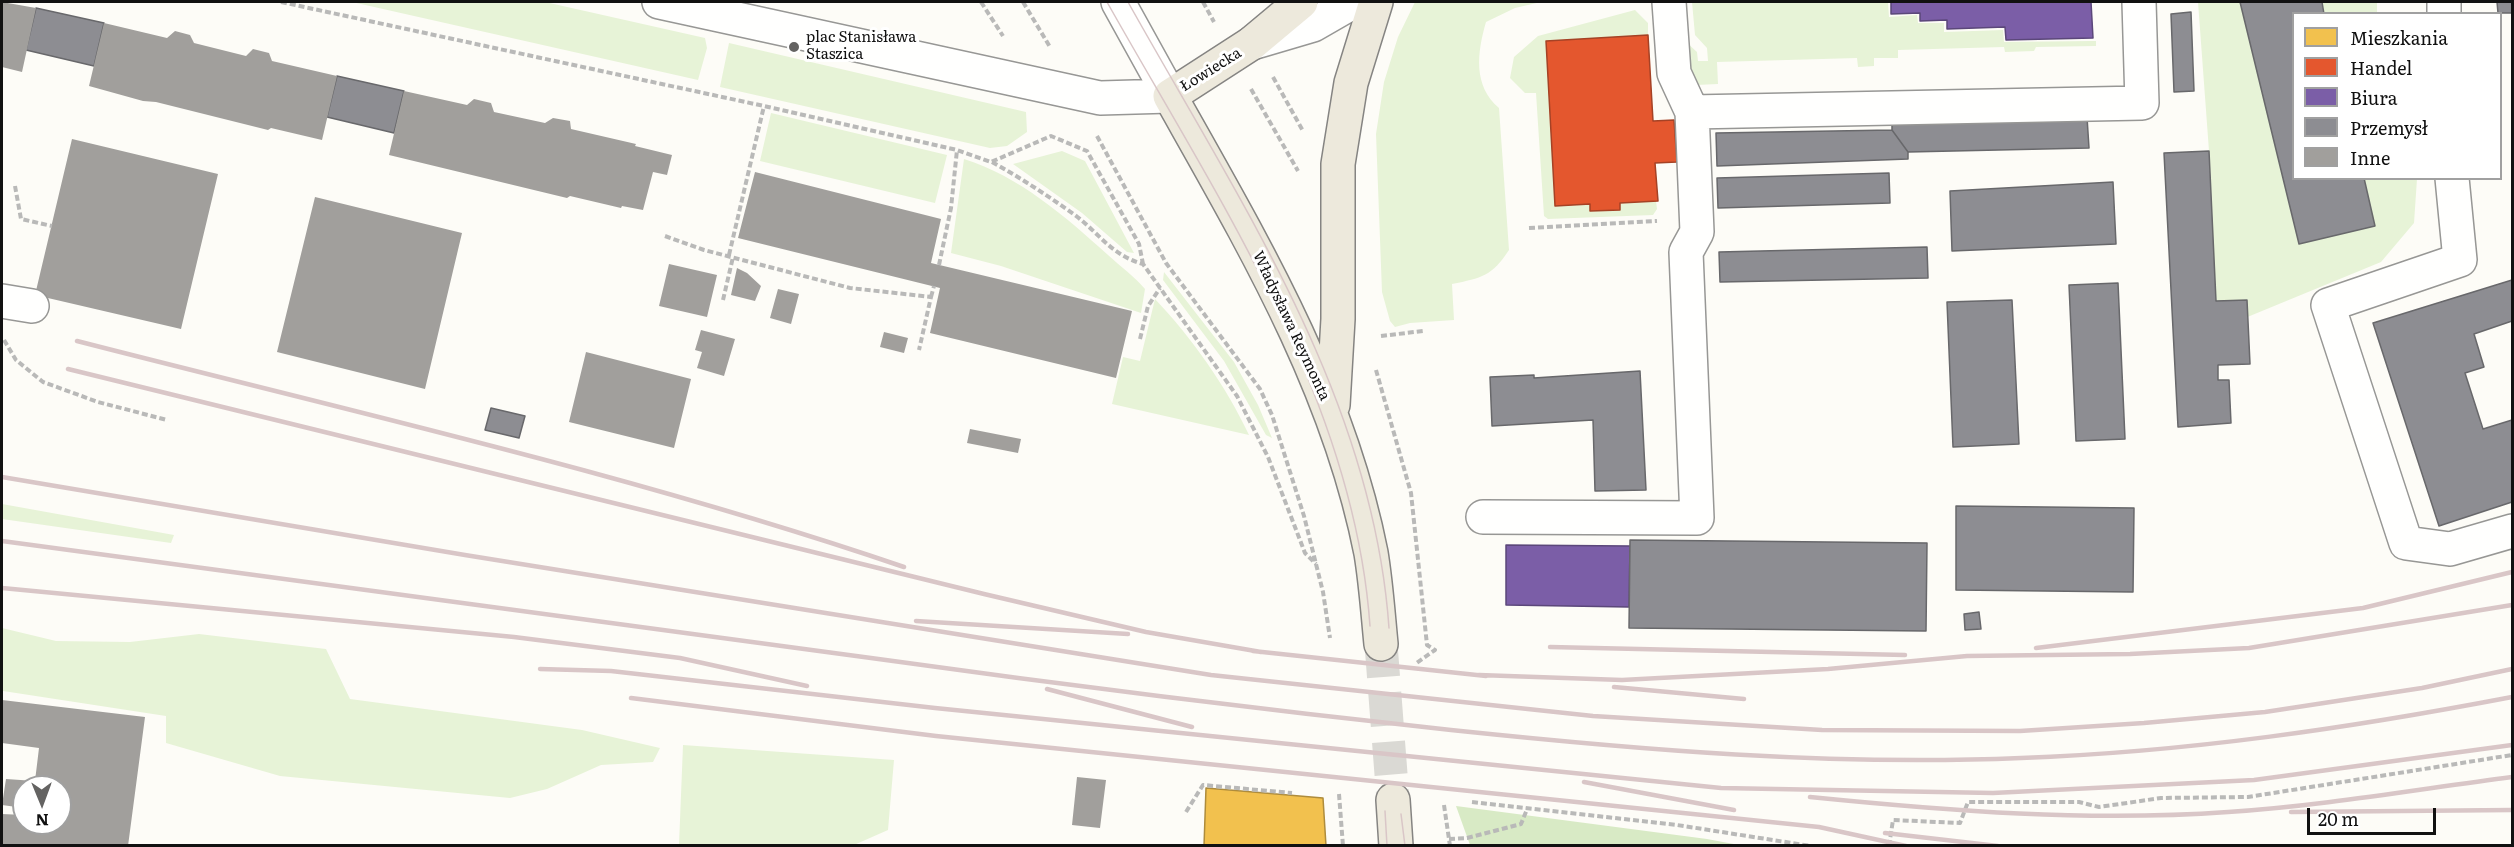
<!DOCTYPE html>
<meta charset="utf-8">
<style>
body{margin:0}
#map{position:relative;width:2514px;height:847px;overflow:hidden;background:#fdfcf7;font-family:Literata,serif}
canvas{display:block}
.frame{position:absolute;inset:0;border:3px solid #111;pointer-events:none}
.legend{position:absolute;left:2292px;top:12px;width:210px;height:168px;box-sizing:border-box;background:#fff;border:2px solid #a0a0a0;margin:0;padding:8px 10px;list-style:none;font-size:18px;color:#111}
.legend li{display:flex;align-items:center;gap:12px;height:30px}
.legend b{width:30px;border:2px solid #a0a0a0}
.north{position:absolute;left:12px;top:775px;width:60px;height:60px;box-sizing:border-box;background:#fff;border:2px solid #a0a0a0;border-radius:50%;rotate:179deg;font-size:16px;font-weight:700;line-height:24px;text-align:center;color:#111}
.north::after{content:'';display:block;margin:auto;width:21px;height:27px;background:#646362;clip-path:polygon(50% 0,100% 100%,50% 72%,0 100%)}
.scale{position:absolute;left:2307px;top:808px;width:129px;height:27px;box-sizing:border-box;border:3px solid #111;border-top:0;padding-left:8px;font-size:18px;line-height:21px;white-space:nowrap;color:#111;-webkit-text-stroke:4px #fff;paint-order:stroke}
</style>
<div id="map">
<canvas width="2514" height="847"></canvas>
<div class="frame"></div>
<ul class="legend">
<li><b style="height:16px;background:#f2c14e"></b>Mieszkania</li>
<li><b style="height:16px;background:#e4572e"></b>Handel</li>
<li><b style="height:16px;background:#7b5ea7"></b>Biura</li>
<li><b style="height:16px;background:#8d8d92"></b>Przemysł</li>
<li><b style="height:16px;background:#a19f9c"></b>Inne</li>
</ul>
<div class="north">N</div>
<div class="scale">20 m</div>
</div>
<script>
const c = document.querySelector('canvas').getContext('2d');
c.lineJoin = 'round';
function fillPath(path, color) { c.fillStyle = color; c.fill(path, 'evenodd'); }
function stroke(path, color, width, dash) { c.strokeStyle = color; c.lineWidth = width; c.lineCap = dash ? 'butt' : 'round'; c.setLineDash(dash || []); c.stroke(path); }
function write(font, color, halo, rows, align = 'center') {
  c.font = font + ' Literata,serif'; c.lineWidth = 6; c.setLineDash([]); c.textBaseline = 'middle'; c.strokeStyle = halo; c.fillStyle = color; for (const [text, x, y, turn = 0] of rows) {
    c.save(); c.translate(x, y); c.rotate((+turn || 0) * Math.PI / 180); c.textAlign = isNaN(turn) ? turn : align; if (halo) c.strokeText(text, 0, 0); c.fillText(text, 0, 0); c.restore();
  }
}
fillPath(new Path2D(`
 M 352,2 L 545,2 L 705,38 L 707,48 L 698,80 Z
 M 1415,2 L 1541,2 L 1515,8 L 1486,22 C 1477,53 1473,86 1499,108 L 1509,250 C 1492,276 1482,278 1452,284 L 1454,320 L 1410,323 L 1395,327 L 1390,321 L 1382,292 L 1376,134 L 1384,82 L 1398,37 Z
 M 1692,2 L 1888,2 L 1889,17 L 1917,15 L 1918,23 L 1944,23 L 1944,32 L 2003,30 L 2004,42 L 2091,41 L 2096,41 L 2096,46 L 2036,47 L 2034,51 L 2005,52 L 2004,47 L 1898,50 L 1898,58 L 1874,58 L 1874,66 L 1858,67 L 1857,58 L 1717,62 L 1718,84 L 1696,85 L 1687,63 L 1686,42 L 1697,52 L 1698,61 L 1708,61 L 1707,48 L 1695,35 Z
 M 2198,2 L 2240,2 L 2299,244 L 2375,226 L 2364,179 L 2417,179 L 2414,223 L 2381,262 L 2245,318 L 2213,305 L 2209,151 Z
 M 2322,2 L 2377,2 L 2377,13 L 2324,13 Z
 M 1635,10 L 1648,23 L 1648,35 L 1546,41 L 1555,206 L 1590,204 L 1590,210 L 1620,203 L 1656,201 L 1657,209 L 1653,215 L 1548,219 L 1544,216 L 1536,93 L 1525,93 L 1510,78 L 1514,57 L 1538,36 Z
 M 729,43 L 1026,112 L 1027,132 L 1007,146 L 990,148 L 720,87 Z
 M 771,113 L 947,155 L 935,203 L 760,161 Z
 M 1062,151 L 1085,161 L 1134,253 L 1127,252 L 1082,213 L 1013,164 Z
 M 964,159 C 1019,176 1066,217 1108,255 C 1120,266 1134,276 1145,289 L 1141,313 L 1001,266 L 951,253 Z
 M 1164,272 L 1234,362 L 1258,405 L 1272,438 L 1266,435 L 1224,361 L 1163,280 Z
 M 1155,299 C 1192,338 1226,386 1249,435 L 1112,404 L 1123,357 L 1140,361 Z
 M 2,504 L 174,535 L 171,543 L 2,519 Z
 M 2,628 L 56,641 L 130,642 L 199,634 L 326,649 L 350,699 L 582,730 L 660,748 L 653,762 L 601,765 L 547,789 L 510,798 L 280,776 L 166,743 L 166,716 L 3,691 Z
 M 683,745 L 894,760 L 888,830 L 854,845 L 679,845 Z`), '#e7f3d7');
fillPath(new Path2D(`
 M 1456,806 L 1707,839 L 1739,845 L 1470,845 Z`), '#d8eac5');
const homes = new Path2D(`
 M 1206,788 L 1323,798 L 1326,846 L 1204,846 Z`);
fillPath(homes, '#f2c14e');
stroke(homes, '#ae8c3c', 1.5);
const shops = new Path2D(`
 M 1648,35 L 1653,121 L 1674,120 L 1677,162 L 1655,163 L 1658,201 L 1620,203 L 1620,210 L 1590,211 L 1590,204 L 1555,206 L 1546,41 Z`);
fillPath(shops, '#e4572e');
stroke(shops, '#a54225', 1.5);
const offices = new Path2D(`
 M 1891,2 L 2091,2 L 2093,38 L 2006,40 L 2005,27 L 1947,29 L 1947,20 L 1920,21 L 1920,13 L 1891,14 Z
 M 1506,545 L 1630,546 L 1629,607 L 1506,605 Z`);
fillPath(offices, '#7b5ea7');
stroke(offices, '#5b477a', 1.5);
const industry = new Path2D(`
 M 2240,2 L 2322,2 L 2324,14 L 2294,14 L 2294,178 L 2364,178 L 2375,226 L 2299,244 Z
 M 2497,2 L 2512,2 L 2512,13 L 2498,13 Z
 M 36,8 L 104,23 L 94,66 L 26,50 Z
 M 2191,12 L 2194,91 L 2174,92 L 2171,14 Z
 M 337,76 L 404,91 L 394,133 L 327,117 Z
 M 2087,117 L 2089,148 L 1908,152 L 1892,130 L 1892,123 Z
 M 1892,130 L 1908,152 L 1908,159 L 1717,166 L 1716,133 Z
 M 2209,151 L 2216,301 L 2247,300 L 2250,364 L 2218,365 L 2218,380 L 2229,380 L 2231,423 L 2178,427 L 2164,153 Z
 M 1889,173 L 1890,203 L 1718,208 L 1717,178 Z
 M 2113,182 L 2116,244 L 1952,251 L 1950,191 Z
 M 1927,247 L 1928,278 L 1720,282 L 1719,252 Z
 M 2512,280 L 2512,321 L 2474,334 L 2484,367 L 2465,373 L 2483,429 L 2512,420 L 2512,502 L 2439,526 L 2373,323 Z
 M 2118,283 L 2125,439 L 2076,441 L 2069,285 Z
 M 2012,300 L 2019,444 L 1953,447 L 1947,302 Z
 M 1640,371 L 1646,490 L 1595,491 L 1593,420 L 1492,426 L 1490,377 L 1534,375 L 1534,378 Z
 M 491,408 L 525,416 L 519,438 L 485,430 Z
 M 1956,506 L 2134,508 L 2133,592 L 1956,590 Z
 M 1630,540 L 1927,543 L 1926,631 L 1629,628 Z
 M 1979,612 L 1981,629 L 1965,630 L 1964,614 Z`);
fillPath(industry, '#8d8d92');
stroke(industry, '#68686b', 1.5);
fillPath(new Path2D(`
 M 2,2 L 36,8 L 22,72 L 2,67 Z
 M 104,23 L 167,38 L 175,31 L 190,35 L 194,43 L 246,56 L 253,49 L 269,53 L 272,61 L 337,76 L 322,140 L 271,128 L 268,130 L 156,102 L 143,101 L 89,86 Z
 M 404,91 L 467,105 L 474,99 L 491,103 L 494,112 L 545,123 L 553,118 L 570,121 L 571,129 L 636,144 L 635,146 L 672,155 L 667,175 L 653,172 L 643,210 L 622,206 L 621,208 L 570,196 L 567,198 L 389,155 Z
 M 72,139 L 218,174 L 181,329 L 35,295 Z
 M 755,172 L 941,219 L 931,263 L 1132,311 L 1116,378 L 930,333 L 940,288 L 738,238 Z
 M 315,197 L 462,233 L 425,389 L 277,352 Z
 M 669,264 L 717,275 L 707,317 L 659,306 Z
 M 737,268 L 747,273 L 761,286 L 755,301 L 731,295 Z
 M 778,289 L 799,294 L 791,324 L 770,318 Z
 M 701,330 L 735,339 L 724,376 L 697,368 L 702,352 L 695,350 Z
 M 884,332 L 908,338 L 904,353 L 880,347 Z
 M 586,352 L 691,379 L 674,448 L 569,422 Z
 M 970,429 L 1021,439 L 1018,453 L 967,443 Z
 M 2,700 L 145,717 L 128,846 L 2,846 L 2,814 L 24,815 L 24,823 L 60,823 L 60,787 L 24,787 L 24,808 L 2,805 L 6,779 L 35,781 L 39,748 L 2,743 Z
 M 1077,777 L 1106,780 L 1100,828 L 1072,825 Z`), '#a19f9c');
stroke(new Path2D(`
 M 1381,644 L 1393,800`), '#dad9d4', 33, [33, 16]);
const minor = new Path2D(`
 M 659,2 L 1100,98 L 1170,96 L 1118,2
 M 2444,14 L 2444,2
 M 1252,43 L 1313,25 L 1353,2
 M 1692,112 L 2142,103 L 2139,2
 M 2452,178 L 2460,260 L 2328,305 L 2406,543 L 2450,549 L 2512,531
 M 2,301 L 32,306
 M 1483,517 L 1697,518 L 1686,252 L 1697,232 L 1692,112 L 1674,73 L 1669,2`);
const major = new Path2D(`
 M 1301,2 L 1252,43 L 1170,96 C 1252,242 1338,386 1371,553 C 1376,583 1378,614 1381,644
 M 1333,405 L 1338,319 L 1338,164 L 1351,83 L 1376,2
 M 1393,800 L 1396,846`);
stroke(minor, '#979795', 36);
stroke(major, '#858482', 36);
stroke(new Path2D(`
 M 281,2 L 764,106 L 957,150 L 991,162 L 1051,136 L 1087,151 L 1139,244 L 1143,264
 M 981,2 L 1003,36
 M 1023,2 L 1050,47
 M 1203,2 L 1214,22
 M 1273,77 L 1303,131
 M 1251,89 L 1298,171
 M 1097,136 L 1166,263 L 1260,389 L 1272,415 L 1304,516 L 1323,592 L 1330,638
 M 992,162 C 1021,178 1048,196 1075,215 C 1100,234 1111,255 1143,264 L 1237,396 L 1268,457 L 1305,553 L 1316,564
 M 15,186 L 21,219 L 52,226
 M 1529,228 L 1657,221
 M 665,236 L 704,250 L 850,288 L 931,297 L 919,350
 M 729,255 L 764,106
 M 939,265 L 951,208 L 957,150
 M 931,297 L 934,286
 M 723,300 L 733,257
 M 1381,336 L 1423,331
 M 1140,339 L 1148,306 L 1160,288
 M 4,340 L 16,360 L 43,382 L 98,402 L 167,420
 M 1376,370 L 1411,493 L 1427,645 L 1435,650 L 1415,664
 M 1339,794 L 1343,846
 M 1472,802 L 1677,825 L 1811,846
 M 1444,805 L 1450,846
 M 1186,812 L 1203,785 L 1292,793
 M 1449,839 L 1467,838 L 1521,824 L 1528,807
 M 1889,846 L 1893,820 L 1960,823 L 1968,802 L 2079,802 L 2099,807 L 2161,798 L 2248,797 L 2512,755`), '#b9b9b8', 4, [6, 3]);
stroke(minor, '#fffffe', 33);
stroke(major, '#ede9dc', 33);
stroke(new Path2D(`
 M 1107,2 C 1216,196 1354,398 1370,626
 M 1128,2 C 1238,199 1373,396 1389,628
 M 1385,811 L 1387,846
 M 1401,814 L 1405,846`), '#d9c6c7', 1.5);
stroke(new Path2D(`
 M 77,341 C 353,412 634,475 904,567
 M 68,369 L 984,594 L 1146,632 L 1261,652
 M 2,477 L 465,555 L 1211,675 L 1593,716 L 1822,730 L 2020,731 L 2144,723 L 2265,712 L 2422,688 L 2512,669
 M 2,541 C 291,579 581,618 871,658 C 1064,685 1257,709 1451,730 C 1641,750 1830,766 2021,758 C 2187,752 2350,728 2512,697
 M 2,588 L 514,637 L 680,658 L 807,686
 M 916,621 L 1128,634
 M 1550,647 L 1905,655
 M 2036,648 L 2363,608 L 2512,572
 M 1253,651 L 1486,676
 M 540,669 L 611,671 L 935,708 L 1721,788 L 1993,793 L 2254,780 L 2512,745
 M 1479,675 L 1622,680 L 1828,669 L 1967,656 L 2130,654 L 2249,648 L 2512,605
 M 1614,687 L 1744,699
 M 1047,689 L 1192,727
 M 631,698 L 936,736 L 1819,827 L 1906,846
 M 1584,782 L 1734,810
 M 1810,797 C 1949,811 2089,822 2228,812 C 2322,806 2419,789 2512,777
 M 2291,812 L 2512,810
 M 1885,833 L 1998,846`), '#d9c6c7', 4.5);
for (const [x, y, r, color] of [
 [794,47,6,"#646362"]
]) { const dot = new Path2D(); dot.arc(x, y, r, 0, 2 * Math.PI); c.fillStyle = color; c.fill(dot); stroke(dot, '#fff', 2); }
write('15px', '#111', '#fff', [
 ["plac Stanisława",806,38],
 ["Staszica",806,55]
], 'left');
write('15px', '#111', '#fff', [
 ["Łowiecka",1211,70,-32],
 ["Władysława Reymonta",1291,326,65]
]);
</script>
